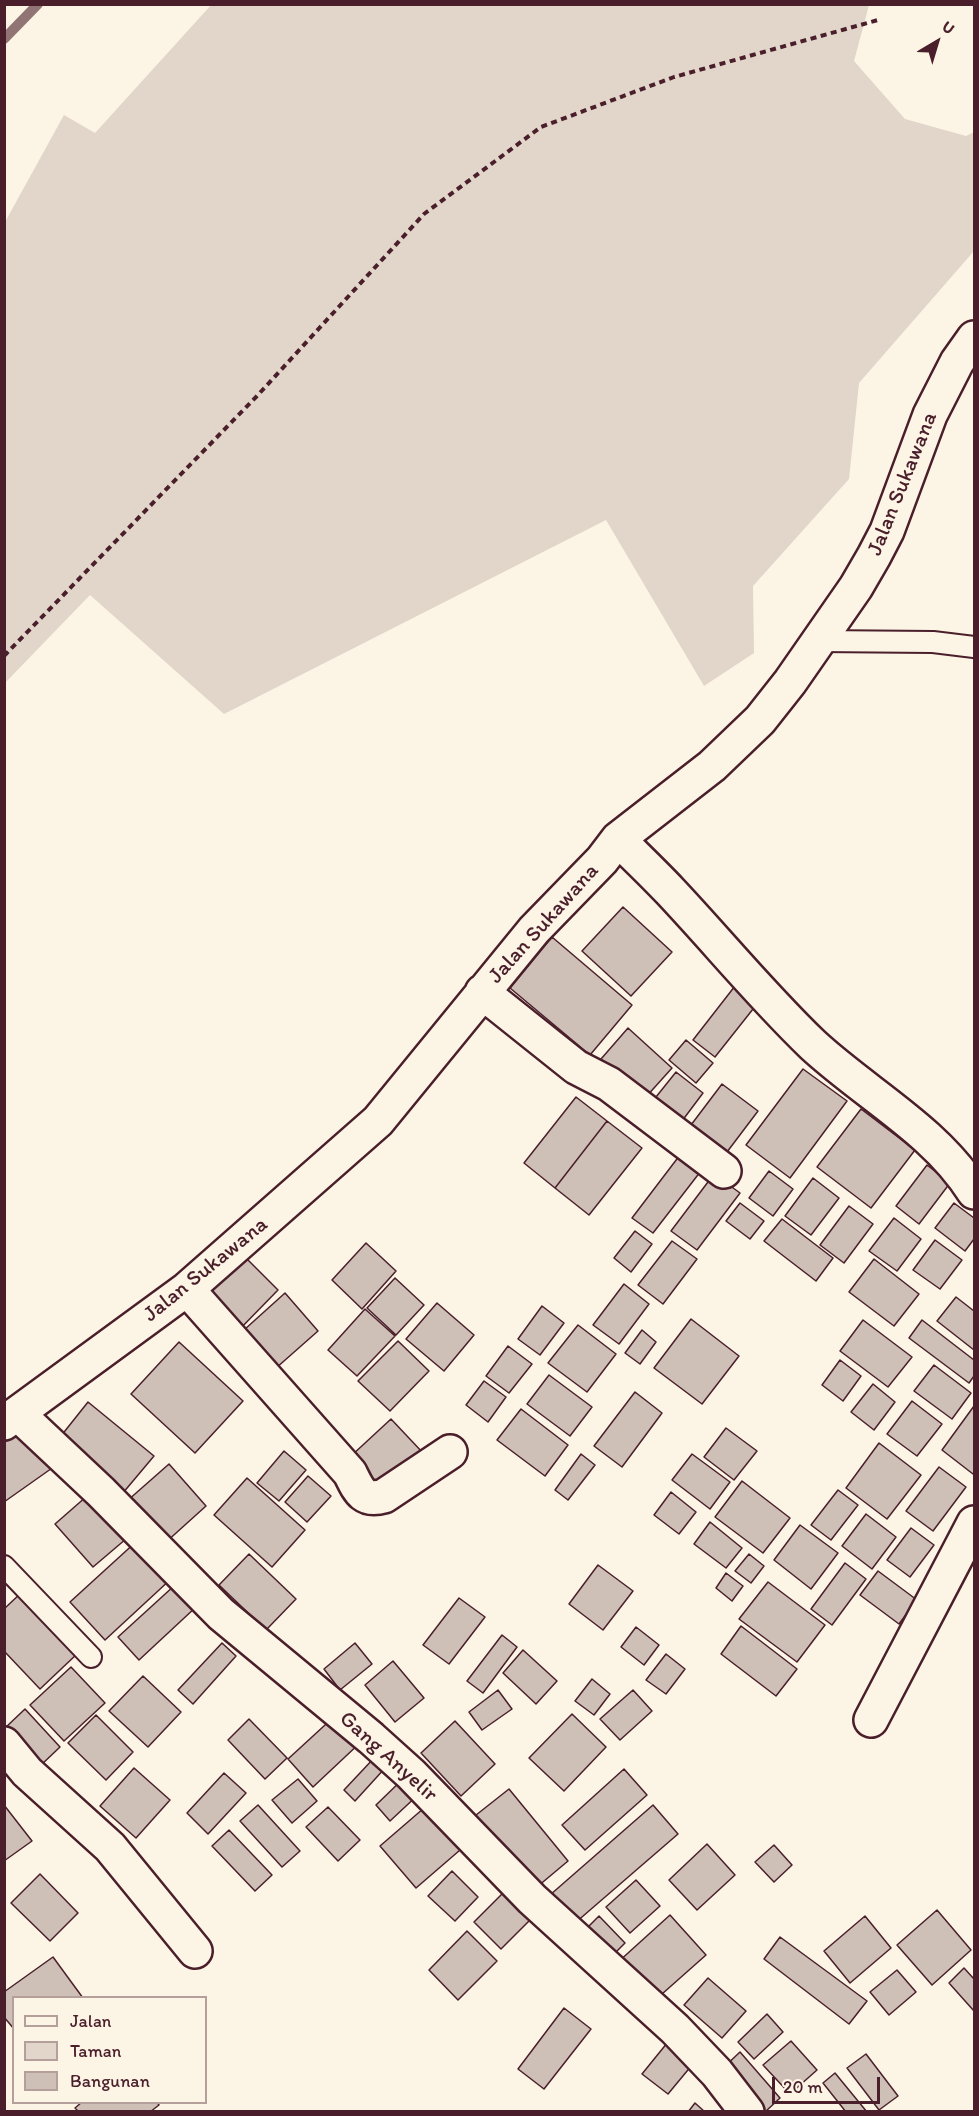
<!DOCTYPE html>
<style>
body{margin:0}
#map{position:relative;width:979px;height:2116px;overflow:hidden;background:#fcf5e5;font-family:Itim,sans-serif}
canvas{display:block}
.frame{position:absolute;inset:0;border:6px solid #4a1f2b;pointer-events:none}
.legend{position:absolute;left:12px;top:1996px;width:195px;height:108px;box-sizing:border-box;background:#fcf5e5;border:2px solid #b59f9b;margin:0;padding:8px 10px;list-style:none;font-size:18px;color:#4a1f2b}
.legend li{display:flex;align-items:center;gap:12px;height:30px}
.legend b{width:30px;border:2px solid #b59f9b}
.north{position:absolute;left:907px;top:12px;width:60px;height:60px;-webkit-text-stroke:4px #fcf5e5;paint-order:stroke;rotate:38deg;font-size:16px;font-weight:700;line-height:24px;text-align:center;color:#4a1f2b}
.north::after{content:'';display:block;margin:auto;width:21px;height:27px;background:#4a1f2b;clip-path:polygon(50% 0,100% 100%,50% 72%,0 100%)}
.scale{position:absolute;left:772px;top:2077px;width:108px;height:27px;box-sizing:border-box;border:3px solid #4a1f2b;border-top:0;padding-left:8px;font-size:18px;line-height:21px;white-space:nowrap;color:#4a1f2b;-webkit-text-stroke:4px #fcf5e5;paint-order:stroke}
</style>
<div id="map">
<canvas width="979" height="2116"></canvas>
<div class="frame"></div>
<ul class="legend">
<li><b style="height:8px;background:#fcf5e5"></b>Jalan</li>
<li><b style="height:16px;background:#e2d5ca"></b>Taman</li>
<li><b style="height:16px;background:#cfc0b7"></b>Bangunan</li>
</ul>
<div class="north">U</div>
<div class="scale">20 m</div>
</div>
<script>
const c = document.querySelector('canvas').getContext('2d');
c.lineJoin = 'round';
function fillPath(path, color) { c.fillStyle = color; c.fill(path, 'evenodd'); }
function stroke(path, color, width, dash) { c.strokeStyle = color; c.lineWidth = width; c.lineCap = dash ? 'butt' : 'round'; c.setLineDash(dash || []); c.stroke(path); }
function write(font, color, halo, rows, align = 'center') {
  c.font = font + ' Itim,sans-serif'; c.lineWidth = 6; c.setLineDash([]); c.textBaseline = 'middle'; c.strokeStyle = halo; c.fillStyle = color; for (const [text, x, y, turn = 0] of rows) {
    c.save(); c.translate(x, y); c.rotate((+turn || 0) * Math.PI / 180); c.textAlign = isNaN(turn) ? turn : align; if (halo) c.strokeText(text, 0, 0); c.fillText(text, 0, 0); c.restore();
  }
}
fillPath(new Path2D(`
 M 212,4 L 869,5 L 854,61 L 905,119 L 966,136 L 974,132 L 974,251 L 859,383 L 849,479 L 753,586 L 754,653 L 704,686 L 606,520 L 224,714 L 90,595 L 5,683 L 5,222 L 64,115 L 95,133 Z`), '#e2d5ca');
stroke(new Path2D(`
 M 4,39 L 38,4`), '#917474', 10);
const building = new Path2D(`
 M 623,907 L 672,952 L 631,996 L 582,951 Z
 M 552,937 L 632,1005 L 590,1055 L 510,988 Z
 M 735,986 L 757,1004 L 715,1057 L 693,1040 Z
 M 628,1028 L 672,1068 L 645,1098 L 601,1059 Z
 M 686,1040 L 713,1063 L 696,1083 L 669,1060 Z
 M 803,1069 L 847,1101 L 790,1178 L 746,1145 Z
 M 676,1072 L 703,1093 L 676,1129 L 648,1107 Z
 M 722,1084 L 758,1111 L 727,1152 L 691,1125 Z
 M 576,1097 L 607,1121 L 555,1188 L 524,1163 Z
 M 861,1109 L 915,1150 L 871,1208 L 817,1167 Z
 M 607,1121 L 642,1148 L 589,1215 L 555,1188 Z
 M 683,1151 L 704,1167 L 653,1233 L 632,1218 Z
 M 927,1165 L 950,1183 L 919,1224 L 896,1206 Z
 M 769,1171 L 793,1189 L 773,1216 L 749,1198 Z
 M 714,1174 L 740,1193 L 697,1250 L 671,1231 Z
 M 813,1178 L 839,1198 L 811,1235 L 785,1216 Z
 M 740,1203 L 764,1221 L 750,1239 L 726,1221 Z
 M 954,1203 L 974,1218 L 974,1239 L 965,1251 L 935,1228 Z
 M 849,1206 L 873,1224 L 844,1263 L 820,1245 Z
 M 894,1218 L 921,1239 L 897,1271 L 869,1251 Z
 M 782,1219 L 833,1258 L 816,1281 L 764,1241 Z
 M 635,1231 L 652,1244 L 631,1272 L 614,1258 Z
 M 935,1240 L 962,1260 L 940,1289 L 913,1270 Z
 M 672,1241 L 697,1259 L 663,1304 L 638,1285 Z
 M 366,1243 L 396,1271 L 362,1309 L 332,1280 Z
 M 241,1253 L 278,1290 L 234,1335 L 196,1298 Z
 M 874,1259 L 919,1294 L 894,1326 L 849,1292 Z
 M 395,1278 L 424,1305 L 396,1335 L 367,1308 Z
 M 624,1284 L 649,1304 L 619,1344 L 593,1325 Z
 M 285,1293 L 318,1331 L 267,1376 L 234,1339 Z
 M 956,1297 L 974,1311 L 974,1350 L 937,1321 Z
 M 437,1303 L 474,1335 L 444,1371 L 406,1339 Z
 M 542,1306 L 564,1323 L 540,1355 L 518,1339 Z
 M 365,1309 L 395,1336 L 357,1376 L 328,1350 Z
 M 691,1319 L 739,1356 L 702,1404 L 654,1368 Z
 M 863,1320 L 912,1357 L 888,1387 L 840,1351 Z
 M 922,1320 L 974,1360 L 974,1376 L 969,1383 L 909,1338 Z
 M 578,1325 L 616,1354 L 587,1392 L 548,1363 Z
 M 642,1330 L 656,1342 L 640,1364 L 625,1353 Z
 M 398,1341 L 429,1371 L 390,1411 L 358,1381 Z
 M 179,1342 L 243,1401 L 195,1453 L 131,1394 Z
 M 508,1346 L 532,1364 L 509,1393 L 486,1376 Z
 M 840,1360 L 861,1376 L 843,1401 L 822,1385 Z
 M 934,1365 L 971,1393 L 952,1419 L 914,1391 Z
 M 549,1375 L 592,1407 L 570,1436 L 527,1404 Z
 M 484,1381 L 506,1397 L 488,1422 L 466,1405 Z
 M 873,1384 L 895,1402 L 874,1430 L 851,1412 Z
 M 635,1392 L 662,1413 L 622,1467 L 594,1446 Z
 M 912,1401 L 942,1424 L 917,1456 L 887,1434 Z
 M 88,1402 L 154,1456 L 117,1500 L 53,1446 Z
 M 974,1406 L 974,1472 L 973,1474 L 942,1450 Z
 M 521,1409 L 568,1445 L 545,1476 L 497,1440 Z
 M 391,1419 L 424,1454 L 385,1491 L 351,1456 Z
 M 26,1426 L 55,1466 L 4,1502 L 4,1441 Z
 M 726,1428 L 757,1451 L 734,1480 L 704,1457 Z
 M 879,1443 L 921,1475 L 887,1519 L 846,1488 Z
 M 284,1451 L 306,1470 L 279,1501 L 257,1483 Z
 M 581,1454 L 595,1465 L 568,1500 L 555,1490 Z
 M 692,1454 L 730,1482 L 710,1509 L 672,1480 Z
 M 169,1464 L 206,1506 L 165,1543 L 127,1501 Z
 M 939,1467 L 966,1487 L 933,1531 L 906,1511 Z
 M 308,1476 L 331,1496 L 307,1522 L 285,1502 Z
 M 247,1478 L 305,1530 L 272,1567 L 214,1515 Z
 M 742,1481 L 790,1518 L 763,1553 L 715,1517 Z
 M 95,1489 L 133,1533 L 93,1567 L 55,1524 Z
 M 838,1490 L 858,1505 L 831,1540 L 811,1525 Z
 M 671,1492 L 696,1512 L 679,1534 L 654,1515 Z
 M 866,1514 L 896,1537 L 872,1569 L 842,1546 Z
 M 710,1522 L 742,1548 L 726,1568 L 694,1544 Z
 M 800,1525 L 838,1553 L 811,1589 L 774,1560 Z
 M 911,1528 L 934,1545 L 910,1577 L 887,1560 Z
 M 138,1540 L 172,1578 L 105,1640 L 70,1602 Z
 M 249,1554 L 296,1599 L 266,1630 L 219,1585 Z
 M 749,1554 L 764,1566 L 751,1583 L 735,1571 Z
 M 845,1563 L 866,1579 L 832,1625 L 811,1609 Z
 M 598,1565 L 633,1591 L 603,1630 L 569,1604 Z
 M 878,1571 L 917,1600 L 899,1624 L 860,1595 Z
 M 726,1573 L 743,1586 L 732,1601 L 716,1588 Z
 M 768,1582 L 825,1625 L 797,1662 L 739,1619 Z
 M 175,1585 L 196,1607 L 139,1660 L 118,1637 Z
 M 22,1592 L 78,1653 L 40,1689 L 4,1651 L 4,1609 Z
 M 459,1598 L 485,1617 L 449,1664 L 423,1645 Z
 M 741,1626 L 797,1669 L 776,1696 L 721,1654 Z
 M 636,1627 L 659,1645 L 644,1665 L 621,1647 Z
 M 502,1635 L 517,1647 L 483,1693 L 467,1681 Z
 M 222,1643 L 236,1656 L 193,1704 L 178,1690 Z
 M 355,1643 L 372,1664 L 340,1690 L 324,1669 Z
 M 523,1650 L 557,1681 L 536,1704 L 503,1673 Z
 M 666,1654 L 685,1669 L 666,1694 L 646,1680 Z
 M 393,1661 L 424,1698 L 395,1722 L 365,1685 Z
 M 71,1667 L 105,1703 L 64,1741 L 30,1705 Z
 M 143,1676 L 181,1712 L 148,1747 L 109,1711 Z
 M 592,1679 L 610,1694 L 594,1715 L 575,1701 Z
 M 498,1690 L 512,1709 L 482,1730 L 469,1712 Z
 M 633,1690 L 652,1711 L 620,1740 L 600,1719 Z
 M 25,1709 L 60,1747 L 40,1766 L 5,1728 Z
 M 337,1714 L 362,1741 L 313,1787 L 288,1759 Z
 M 572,1714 L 606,1747 L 564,1791 L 529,1758 Z
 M 96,1715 L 133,1752 L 106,1780 L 68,1743 Z
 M 249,1719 L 287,1758 L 265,1779 L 228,1740 Z
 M 455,1721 L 495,1764 L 461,1796 L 421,1753 Z
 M 375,1757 L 386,1767 L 355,1801 L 344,1790 Z
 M 134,1768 L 170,1800 L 136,1838 L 100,1806 Z
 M 624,1769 L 647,1795 L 585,1850 L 562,1825 Z
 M 224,1773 L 246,1793 L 208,1834 L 187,1813 Z
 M 405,1777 L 420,1793 L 390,1821 L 376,1805 Z
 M 298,1779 L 317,1801 L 292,1823 L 272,1800 Z
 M 509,1789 L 568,1861 L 531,1892 L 471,1819 Z
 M 431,1802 L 467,1844 L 416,1888 L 380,1846 Z
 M 4,1805 L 32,1841 L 4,1861 Z
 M 258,1805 L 300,1851 L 282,1867 L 240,1821 Z
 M 653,1805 L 678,1834 L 575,1923 L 550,1895 Z
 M 328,1807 L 360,1840 L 338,1861 L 306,1827 Z
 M 229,1830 L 272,1875 L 255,1891 L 212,1846 Z
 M 707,1844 L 735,1875 L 697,1910 L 669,1880 Z
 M 774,1845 L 792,1865 L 774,1882 L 755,1862 Z
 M 452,1871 L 478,1897 L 455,1921 L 428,1896 Z
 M 40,1874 L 78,1913 L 50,1941 L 11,1903 Z
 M 636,1880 L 660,1906 L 630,1933 L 606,1907 Z
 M 509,1887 L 536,1914 L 501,1949 L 474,1922 Z
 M 937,1910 L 971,1950 L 932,1985 L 897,1945 Z
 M 670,1915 L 706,1955 L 653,2002 L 617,1963 Z
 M 599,1916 L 625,1943 L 606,1962 L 580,1935 Z
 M 865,1916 L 891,1948 L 850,1983 L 824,1951 Z
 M 467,1931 L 497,1961 L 458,2000 L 429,1970 Z
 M 780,1937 L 867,2001 L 849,2024 L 764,1959 Z
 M 53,1957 L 83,1998 L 14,1998 L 14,2029 L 4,2017 L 4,1992 Z
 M 964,1968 L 974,1979 L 974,2011 L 949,1983 Z
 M 897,1970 L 916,1992 L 889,2015 L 870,1992 Z
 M 708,1978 L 746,2011 L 722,2038 L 684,2005 Z
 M 564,2008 L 591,2029 L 544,2089 L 518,2069 Z
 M 767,2014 L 783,2032 L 754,2059 L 738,2042 Z
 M 672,2037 L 697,2059 L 668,2094 L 642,2074 Z
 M 791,2041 L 817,2070 L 790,2094 L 763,2065 Z
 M 740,2052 L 780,2098 L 765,2112 L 760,2112 L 722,2069 Z
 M 866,2054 L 898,2096 L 879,2110 L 847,2068 Z
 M 835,2073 L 867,2112 L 846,2112 L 823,2083 Z
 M 82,2102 L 157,2102 L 159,2105 L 150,2112 L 79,2112 L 75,2108 Z
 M 695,2103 L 705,2112 L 688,2112 Z`);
fillPath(building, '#cfc0b7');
stroke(building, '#4a1f2b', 1.5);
const lane = new Path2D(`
 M 817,641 L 933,642 L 974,647
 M 4,1566 L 91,1657`);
const street = new Path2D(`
 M 618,839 C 635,856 653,873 670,891 C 718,942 762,996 813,1045 C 866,1094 935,1130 974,1192
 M 482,992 L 576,1067 L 609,1084 L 724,1171
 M 187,1289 L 350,1473 C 359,1491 363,1502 384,1496 L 450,1452
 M 18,1414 L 101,1492 L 221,1614 L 371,1738 L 411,1774 L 532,1899 L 675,2029 L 717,2073 L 747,2112
 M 4,1423 L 187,1289 L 378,1121 L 534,930 L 602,860 L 618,839 L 712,766 L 760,720 L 790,682 L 856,587 L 874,556 L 887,531 L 930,415 L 957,362 L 974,338
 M 871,1720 L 974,1523
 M 4,1744 L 27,1772 L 110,1847 L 195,1951`);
stroke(lane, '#4a1f2b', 24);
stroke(street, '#4a1f2b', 38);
stroke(new Path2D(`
 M 4,656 L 257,396 L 424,214 L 541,127 L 674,77 L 878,20`), '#4a1f2b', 4, [6, 4.5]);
stroke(lane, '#fcf5e5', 20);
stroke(street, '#fcf5e5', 33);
write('22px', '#4a1f2b', '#fcf5e5', [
 ["Jalan Sukawana",903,484,-68],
 ["Jalan Sukawana",544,924,-48],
 ["Jalan Sukawana",206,1270,-39],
 ["Gang Anyelir",388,1757,42]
]);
</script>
